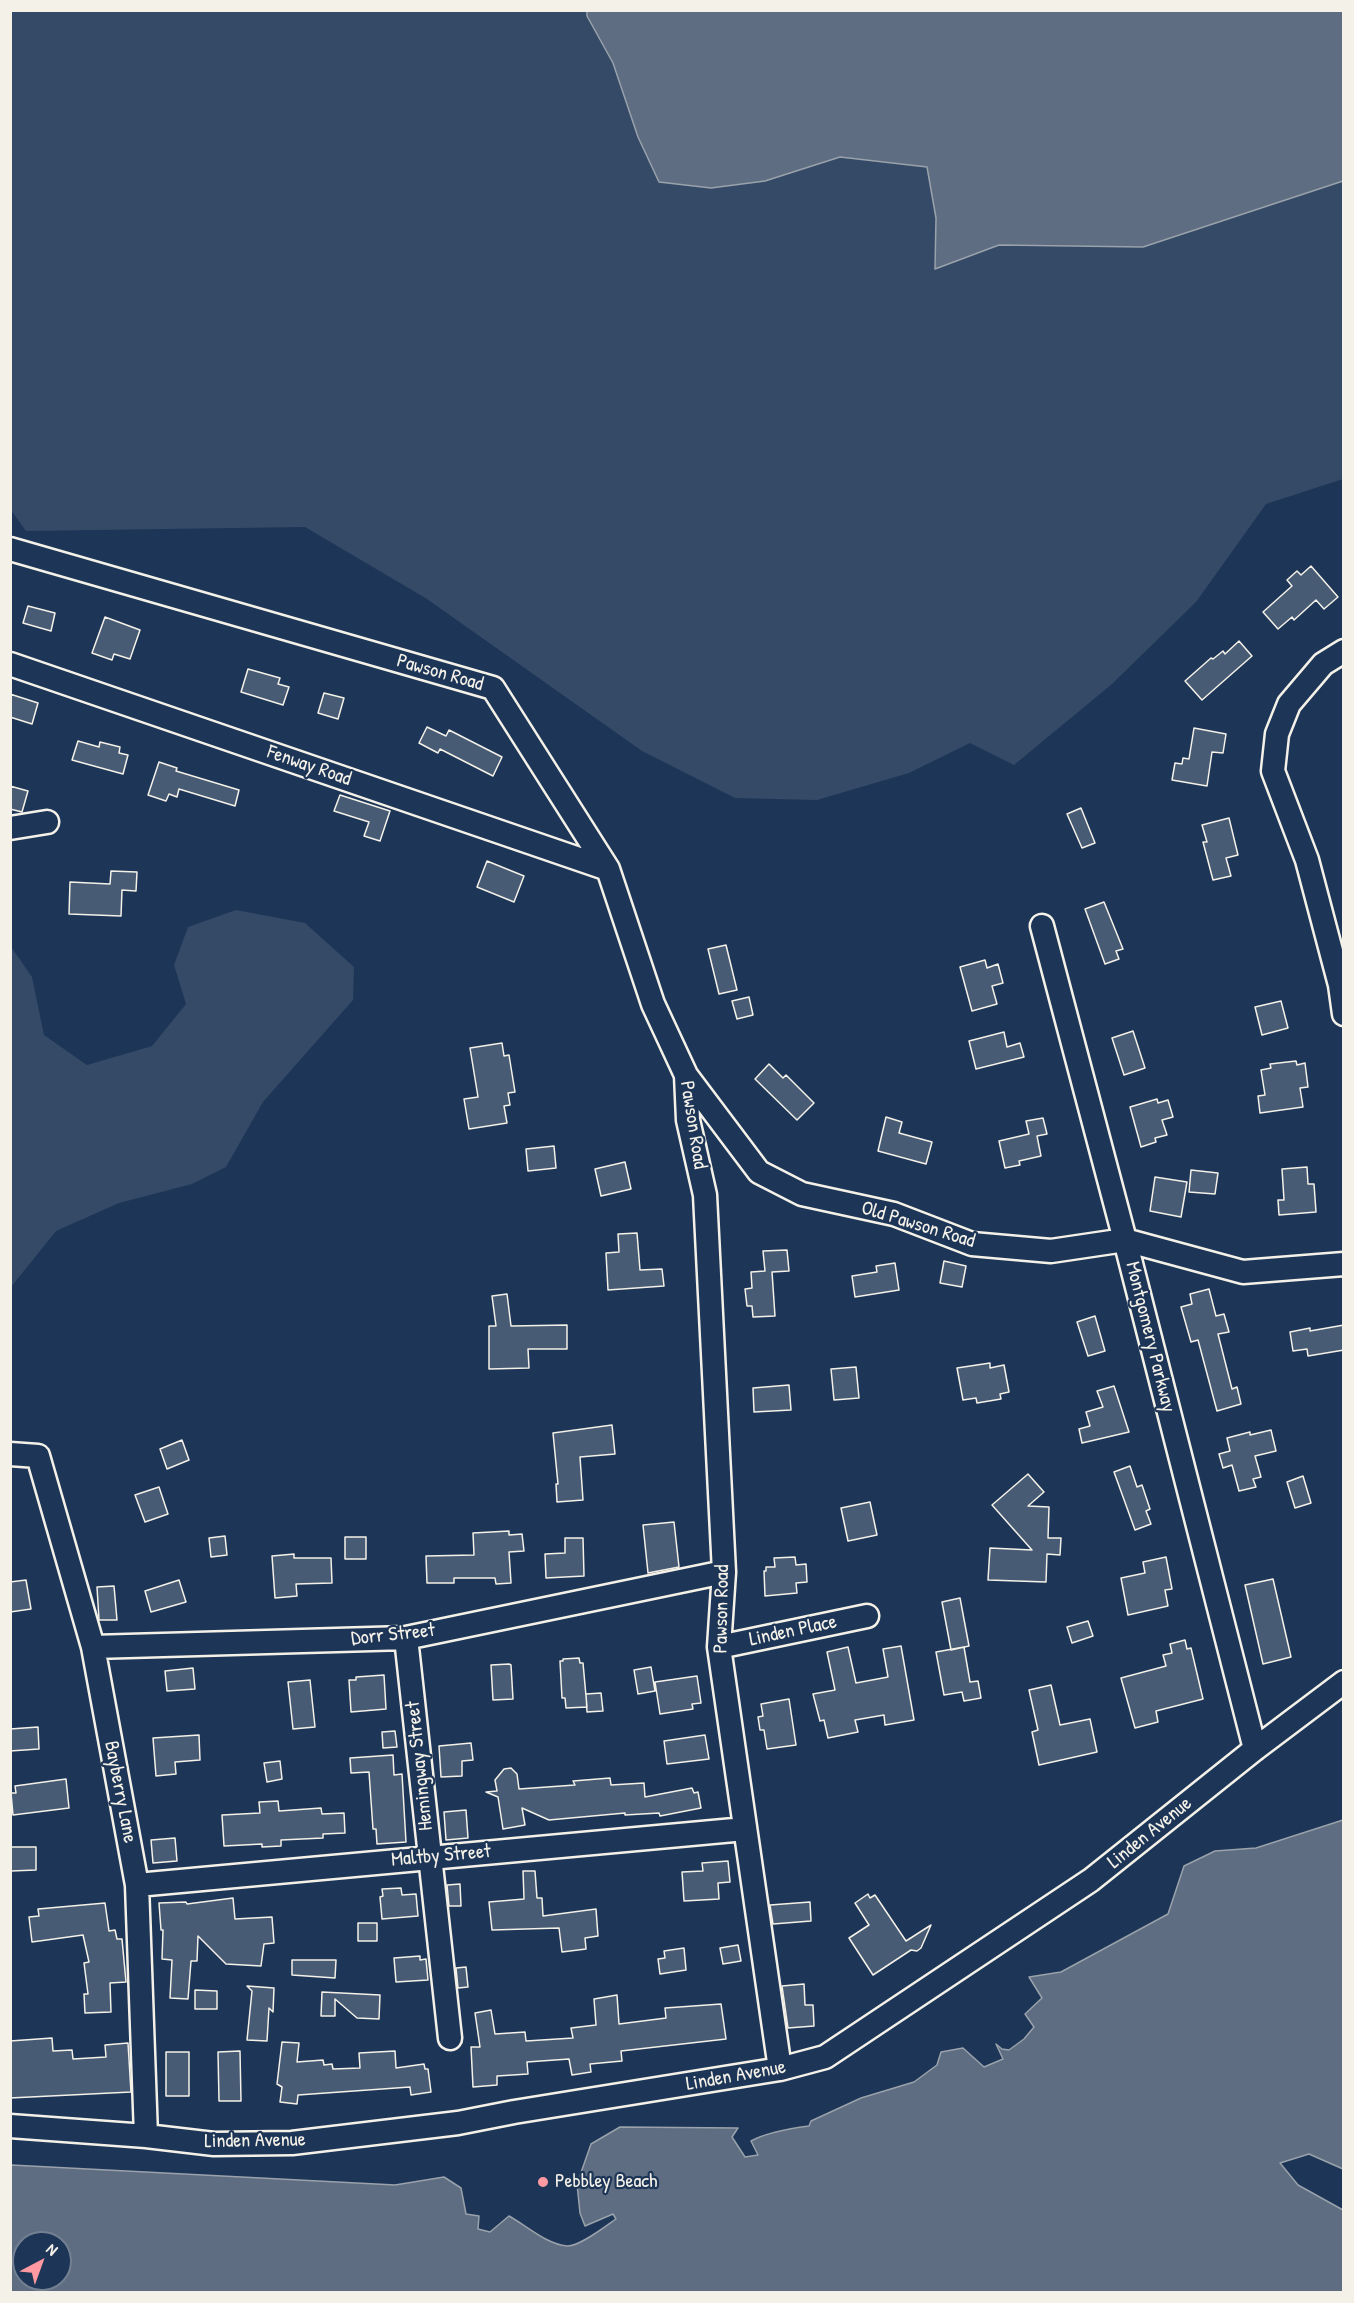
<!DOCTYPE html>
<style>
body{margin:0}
#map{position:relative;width:1354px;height:2303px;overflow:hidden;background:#1d3557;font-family:"Patrick Hand",sans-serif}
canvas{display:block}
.frame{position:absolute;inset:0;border:12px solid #f4f1e8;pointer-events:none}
.north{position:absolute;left:12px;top:2231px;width:60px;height:60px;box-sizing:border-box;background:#1d3557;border:2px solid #738091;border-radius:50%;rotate:41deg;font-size:16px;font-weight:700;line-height:24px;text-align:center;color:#f4f1e8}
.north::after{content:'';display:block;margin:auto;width:21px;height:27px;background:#ff9aa2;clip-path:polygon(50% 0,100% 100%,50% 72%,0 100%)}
</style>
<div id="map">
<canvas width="1354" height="2303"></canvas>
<div class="frame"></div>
<div class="north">N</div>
</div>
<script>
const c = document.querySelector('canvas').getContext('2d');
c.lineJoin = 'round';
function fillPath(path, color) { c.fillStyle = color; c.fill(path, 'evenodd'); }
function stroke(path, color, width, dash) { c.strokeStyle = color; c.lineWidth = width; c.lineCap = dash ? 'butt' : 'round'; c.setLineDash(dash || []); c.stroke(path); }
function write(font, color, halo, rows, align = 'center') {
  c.font = font + ' "Patrick Hand",sans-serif'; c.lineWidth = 4.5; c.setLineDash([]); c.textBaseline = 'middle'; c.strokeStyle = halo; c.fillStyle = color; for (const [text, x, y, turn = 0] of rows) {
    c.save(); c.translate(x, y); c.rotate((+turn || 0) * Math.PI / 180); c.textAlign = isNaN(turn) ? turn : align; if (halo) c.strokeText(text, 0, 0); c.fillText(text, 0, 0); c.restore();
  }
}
fillPath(new Path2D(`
 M 11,11 L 587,11 L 587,16 L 613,63 L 638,137 L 711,188 L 765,181 L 840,157 L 927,167 L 936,218 L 935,269 L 999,245 L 1143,247 L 1343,181 L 1343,479 L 1266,504 L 1196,602 L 1112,684 L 1014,765 L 970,743 L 909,773 L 817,800 L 735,798 L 642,751 L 427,599 L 305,527 L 26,531 L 11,510 Z
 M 236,910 L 305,923 L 354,967 L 353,1000 L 263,1102 L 226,1167 L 192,1184 L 119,1203 L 56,1231 L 11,1287 L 11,947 L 32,977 L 44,1035 L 87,1065 L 152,1046 L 186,1004 L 174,965 L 188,927 Z`), '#354a67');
const water = new Path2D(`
 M 587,11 L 1343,11 L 1343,181 L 1143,247 L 999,245 L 935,269 L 936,218 L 927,167 L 840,157 L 765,181 L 711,188 L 659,182 L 638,137 L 613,63 L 587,16 Z
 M 1343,1820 L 1343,2169 L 1309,2154 L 1280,2163 L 1298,2185 L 1343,2210 L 1343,2292 L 11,2292 L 11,2165 L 395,2185 L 444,2177 L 461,2188 L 466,2214 L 479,2216 L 478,2229 L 490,2232 L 509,2216 C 527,2226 546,2244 567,2246 C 579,2247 606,2226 616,2219 L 613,2214 L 585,2226 L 580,2213 L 577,2184 L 591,2144 L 620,2127 L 738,2128 L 732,2137 L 745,2157 L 758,2155 L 751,2141 C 766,2133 793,2128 809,2126 L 811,2121 L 861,2098 L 914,2082 L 937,2065 L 941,2052 L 963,2048 L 984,2067 L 1003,2059 L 996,2044 L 1002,2049 L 1009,2050 L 1024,2039 L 1034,2027 L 1025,2014 L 1042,1998 L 1029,1977 L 1061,1972 L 1168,1914 L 1184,1866 L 1215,1851 L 1256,1848 ZM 24,2243 L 60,2243 L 60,2279 L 24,2279 Z`);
fillPath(water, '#5e6d82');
stroke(water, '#9aa2ab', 1.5);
const building = new Path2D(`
 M 1311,566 L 1338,597 L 1324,609 L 1316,600 L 1294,620 L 1292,617 L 1278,629 L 1263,612 L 1292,586 L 1287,580 L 1297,571 L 1301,575 Z
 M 28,606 L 55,613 L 51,631 L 23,623 Z
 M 105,617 L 140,630 L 130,659 L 114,654 L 112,660 L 92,653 Z
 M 1239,641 L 1252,656 L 1202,700 L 1185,681 L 1211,658 L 1213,659 L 1223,651 L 1225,654 Z
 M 248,669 L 280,678 L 278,684 L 289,687 L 283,705 L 241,692 Z
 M 324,693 L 344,698 L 338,719 L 318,713 Z
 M 10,694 L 38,703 L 32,724 L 10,717 Z
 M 427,727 L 446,736 L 449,730 L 502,757 L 493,776 L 440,749 L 438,753 L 419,743 Z
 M 1194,728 L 1226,734 L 1223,753 L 1212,752 L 1207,786 L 1172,780 L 1175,763 L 1182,764 L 1183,758 L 1189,759 Z
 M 78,741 L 99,747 L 100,742 L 120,747 L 119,753 L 128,755 L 123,774 L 72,760 Z
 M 159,762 L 177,768 L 176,771 L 239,790 L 235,806 L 179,789 L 177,797 L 169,794 L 166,801 L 148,795 Z
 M 10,786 L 28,791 L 22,812 L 10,809 Z
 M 340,795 L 390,811 L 380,841 L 364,836 L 369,822 L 334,811 Z
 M 1081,808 L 1095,843 L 1082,848 L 1067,814 Z
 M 1229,818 L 1238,855 L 1226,858 L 1231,876 L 1213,880 L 1203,842 L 1207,842 L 1202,825 Z
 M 487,861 L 524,876 L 514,902 L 477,887 Z
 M 111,871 L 137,872 L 136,891 L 122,890 L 121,916 L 69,914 L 70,882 L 110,884 Z
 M 1104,902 L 1123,949 L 1116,951 L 1119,959 L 1105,964 L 1085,909 Z
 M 726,945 L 737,990 L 719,994 L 708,949 Z
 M 985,960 L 987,968 L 998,964 L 1003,983 L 992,986 L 997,1004 L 972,1011 L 960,967 Z
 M 749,997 L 753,1015 L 737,1019 L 732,1001 Z
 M 1281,1001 L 1288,1028 L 1262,1035 L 1255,1007 Z
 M 1133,1031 L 1145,1068 L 1124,1075 L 1112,1038 Z
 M 1004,1032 L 1007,1047 L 1020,1043 L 1024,1057 L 976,1069 L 969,1041 Z
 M 502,1043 L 504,1056 L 509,1055 L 515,1092 L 508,1093 L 510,1105 L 504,1106 L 507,1123 L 469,1129 L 464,1099 L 478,1097 L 470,1048 Z
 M 1296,1061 L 1297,1065 L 1305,1063 L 1308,1087 L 1300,1088 L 1303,1107 L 1260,1113 L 1258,1096 L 1265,1095 L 1261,1070 L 1271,1068 L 1270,1064 Z
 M 769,1064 L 783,1078 L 786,1075 L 814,1103 L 797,1120 L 755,1079 Z
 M 1157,1099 L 1158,1103 L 1168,1100 L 1173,1117 L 1162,1120 L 1167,1135 L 1155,1138 L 1156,1142 L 1141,1147 L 1130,1107 Z
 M 886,1117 L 902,1122 L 899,1133 L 932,1142 L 926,1164 L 878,1151 Z
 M 1043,1118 L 1047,1134 L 1037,1136 L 1041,1156 L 1019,1161 L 1020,1165 L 1005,1168 L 999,1141 L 1029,1134 L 1026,1121 Z
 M 554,1146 L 556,1168 L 528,1171 L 526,1149 Z
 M 625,1162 L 631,1189 L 601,1196 L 595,1169 Z
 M 1307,1167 L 1308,1184 L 1314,1184 L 1316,1212 L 1279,1215 L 1278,1200 L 1284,1200 L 1282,1169 Z
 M 1191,1170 L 1218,1173 L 1215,1194 L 1189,1192 Z
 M 1155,1177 L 1187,1182 L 1181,1217 L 1150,1211 Z
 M 637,1233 L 640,1270 L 662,1269 L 664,1286 L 608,1290 L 606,1253 L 619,1252 L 618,1234 Z
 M 787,1250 L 789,1271 L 772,1272 L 775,1316 L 753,1317 L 752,1306 L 747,1306 L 745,1289 L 752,1288 L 751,1272 L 765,1271 L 763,1251 Z
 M 944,1261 L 966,1266 L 962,1287 L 940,1283 Z
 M 895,1263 L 899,1290 L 855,1297 L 852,1276 L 877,1272 L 876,1266 Z
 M 1209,1289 L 1216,1316 L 1224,1314 L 1229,1332 L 1218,1334 L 1232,1389 L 1237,1387 L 1241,1404 L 1217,1411 L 1198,1340 L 1191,1342 L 1181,1307 L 1192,1304 L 1190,1294 Z
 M 507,1294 L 511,1326 L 567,1325 L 567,1349 L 528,1349 L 529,1368 L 489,1369 L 489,1326 L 496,1326 L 492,1296 Z
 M 1095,1316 L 1105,1351 L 1088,1356 L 1077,1322 Z
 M 1344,1325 L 1344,1350 L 1308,1356 L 1307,1349 L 1293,1351 L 1290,1332 L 1310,1328 L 1310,1331 Z
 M 990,1363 L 990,1368 L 1004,1365 L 1009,1392 L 1000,1394 L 1001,1399 L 977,1403 L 976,1398 L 963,1400 L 957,1368 Z
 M 856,1367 L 859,1398 L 834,1400 L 831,1369 Z
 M 789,1385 L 791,1410 L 754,1412 L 753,1388 Z
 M 1114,1386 L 1129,1432 L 1082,1443 L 1079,1429 L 1090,1426 L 1086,1412 L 1103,1407 L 1097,1391 Z
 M 612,1425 L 615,1454 L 580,1457 L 583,1500 L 557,1502 L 556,1484 L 558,1484 L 553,1433 Z
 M 1271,1430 L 1276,1451 L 1255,1456 L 1261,1477 L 1253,1479 L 1256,1487 L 1239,1491 L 1232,1465 L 1223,1468 L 1219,1454 L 1230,1451 L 1227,1438 L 1250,1432 L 1250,1435 Z
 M 182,1440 L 189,1460 L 167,1469 L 160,1449 Z
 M 1130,1466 L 1137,1487 L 1142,1485 L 1150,1509 L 1146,1511 L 1151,1524 L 1135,1530 L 1114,1472 Z
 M 1028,1474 L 1044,1492 L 1028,1506 L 1049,1507 L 1048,1538 L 1061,1538 L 1060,1555 L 1047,1554 L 1046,1582 L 988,1580 L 990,1548 L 1032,1550 L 992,1505 Z
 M 1303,1476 L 1311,1503 L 1295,1508 L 1287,1482 Z
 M 159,1487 L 168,1514 L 145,1522 L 135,1495 Z
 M 870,1502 L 877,1535 L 848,1541 L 841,1508 Z
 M 674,1522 L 679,1567 L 648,1573 L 643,1525 Z
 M 509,1531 L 509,1535 L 522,1534 L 524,1551 L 509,1552 L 511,1583 L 496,1584 L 495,1578 L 454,1578 L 454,1583 L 427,1583 L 426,1556 L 474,1555 L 473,1533 Z
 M 225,1536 L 227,1555 L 211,1557 L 209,1538 Z
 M 345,1537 L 366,1537 L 366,1559 L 345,1559 Z
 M 565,1538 L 583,1538 L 584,1576 L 546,1578 L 545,1554 L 565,1553 Z
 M 294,1554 L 294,1558 L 331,1558 L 332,1583 L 296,1584 L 297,1596 L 275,1598 L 272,1556 Z
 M 795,1557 L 796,1565 L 806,1564 L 807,1582 L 796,1583 L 797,1593 L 765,1596 L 764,1571 L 766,1571 L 766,1567 L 775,1567 L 774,1558 Z
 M 1166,1557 L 1172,1589 L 1165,1590 L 1168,1606 L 1128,1615 L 1121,1578 L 1145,1573 L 1143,1562 Z
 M 1273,1579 L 1291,1657 L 1263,1664 L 1245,1585 Z
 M 26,1580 L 31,1609 L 10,1612 L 10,1582 Z
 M 179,1580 L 186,1602 L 151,1612 L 145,1591 Z
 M 114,1586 L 117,1620 L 99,1620 L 97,1587 Z
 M 960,1598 L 969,1646 L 951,1650 L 942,1602 Z
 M 1088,1621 L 1093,1636 L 1072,1643 L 1067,1627 Z
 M 1185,1640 L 1187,1649 L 1191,1648 L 1203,1699 L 1156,1711 L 1158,1722 L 1135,1728 L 1121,1678 L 1166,1666 L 1163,1655 L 1172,1653 L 1170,1644 Z
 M 901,1646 L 914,1720 L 885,1725 L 884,1715 L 855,1720 L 858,1732 L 828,1738 L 824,1720 L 820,1721 L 813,1694 L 835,1690 L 827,1652 L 848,1647 L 856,1683 L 888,1677 L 883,1649 Z
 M 964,1647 L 970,1682 L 978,1681 L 981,1698 L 964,1701 L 962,1692 L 944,1695 L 936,1652 Z
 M 579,1658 L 580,1663 L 583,1663 L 587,1707 L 566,1708 L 565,1698 L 562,1698 L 560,1661 L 563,1661 L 563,1659 Z
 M 509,1664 L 511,1665 L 513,1699 L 493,1700 L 491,1665 Z
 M 651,1667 L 655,1691 L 638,1694 L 634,1670 Z
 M 193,1668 L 195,1689 L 167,1691 L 165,1671 Z
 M 384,1675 L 386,1709 L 351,1712 L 349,1680 L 356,1680 L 356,1677 Z
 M 697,1676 L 701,1703 L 692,1704 L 693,1709 L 660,1714 L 655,1682 Z
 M 310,1680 L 315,1727 L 293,1729 L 288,1682 Z
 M 1051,1685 L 1060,1725 L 1090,1719 L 1097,1752 L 1039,1765 L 1032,1732 L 1038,1730 L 1029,1690 Z
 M 601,1693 L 603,1711 L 587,1712 L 586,1694 Z
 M 789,1699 L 796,1745 L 767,1749 L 764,1730 L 760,1730 L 758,1717 L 763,1716 L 761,1704 Z
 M 38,1727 L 39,1749 L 10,1751 L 10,1729 Z
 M 395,1731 L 397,1747 L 383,1748 L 382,1732 Z
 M 199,1735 L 200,1760 L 175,1762 L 176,1774 L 156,1776 L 153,1738 Z
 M 705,1735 L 709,1759 L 667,1764 L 664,1741 Z
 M 471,1743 L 473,1760 L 462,1761 L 462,1776 L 441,1777 L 439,1746 Z
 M 393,1755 L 394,1775 L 402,1774 L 406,1842 L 377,1844 L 376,1829 L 373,1829 L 369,1772 L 351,1773 L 350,1758 Z
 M 280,1761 L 282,1779 L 267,1782 L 264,1763 Z
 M 511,1768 L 517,1774 L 519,1789 L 575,1785 L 573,1781 L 610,1778 L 611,1785 L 644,1783 L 645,1797 L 692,1788 L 694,1793 L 698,1792 L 701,1808 L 660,1816 L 659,1813 L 625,1815 L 625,1813 L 549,1820 L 522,1808 L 525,1825 L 503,1829 L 498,1797 L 486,1792 L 497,1791 L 495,1780 L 504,1769 Z
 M 66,1779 L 69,1808 L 13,1815 L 11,1793 L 16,1793 L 15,1786 Z
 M 278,1801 L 279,1811 L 321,1808 L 322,1814 L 344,1813 L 345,1833 L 323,1834 L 323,1838 L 281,1840 L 281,1846 L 262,1847 L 262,1844 L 224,1846 L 222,1815 L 260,1813 L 259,1802 Z
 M 466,1810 L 468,1838 L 446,1840 L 444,1812 Z
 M 175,1838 L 177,1861 L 153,1863 L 151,1840 Z
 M 10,1847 L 36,1847 L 36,1870 L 11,1871 Z
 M 728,1861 L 730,1882 L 718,1883 L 719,1899 L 684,1901 L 682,1872 L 703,1871 L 702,1863 Z
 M 523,1871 L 535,1871 L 537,1898 L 542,1898 L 543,1916 L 596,1909 L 598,1936 L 585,1938 L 586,1949 L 562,1952 L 559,1928 L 492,1930 L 489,1902 L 524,1899 Z
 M 460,1884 L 461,1906 L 449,1906 L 447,1885 Z
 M 401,1888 L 402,1895 L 416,1894 L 418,1916 L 382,1919 L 380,1897 L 383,1896 L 382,1889 Z
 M 868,1894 L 870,1898 L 875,1895 L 906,1941 L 931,1925 L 921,1948 L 917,1951 L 911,1950 L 873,1975 L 849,1938 L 869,1925 L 855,1903 Z
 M 233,1898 L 235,1919 L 272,1917 L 274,1943 L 264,1944 L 261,1966 L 226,1964 L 198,1936 L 197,1961 L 191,1961 L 188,1999 L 170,1998 L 172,1960 L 162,1959 L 163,1930 L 161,1930 L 159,1903 L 186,1902 L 187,1904 Z
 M 810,1902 L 811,1921 L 773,1924 L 770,1905 Z
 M 105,1903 L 109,1931 L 115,1930 L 117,1939 L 122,1939 L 126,1982 L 110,1983 L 111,2012 L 85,2013 L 84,1994 L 88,1994 L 84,1963 L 89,1962 L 83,1935 L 32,1942 L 29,1917 L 39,1916 L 38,1909 Z
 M 358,1923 L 377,1923 L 377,1941 L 358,1941 Z
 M 738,1945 L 741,1961 L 723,1964 L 720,1948 Z
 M 684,1948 L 686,1970 L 660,1974 L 658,1959 L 665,1958 L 664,1951 Z
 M 420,1956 L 420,1960 L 426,1959 L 428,1980 L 396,1982 L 394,1958 Z
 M 292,1960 L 336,1960 L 335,1978 L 292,1975 Z
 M 466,1967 L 468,1987 L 458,1988 L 456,1968 Z
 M 804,1984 L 805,2005 L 813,2005 L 814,2026 L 788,2028 L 782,1986 Z
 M 247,1986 L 274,1988 L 273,2012 L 269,2008 L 267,2041 L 247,2040 L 252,1991 Z
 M 195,1990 L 217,1991 L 217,2009 L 195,2009 Z
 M 322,1992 L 380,1995 L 379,2019 L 357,2018 L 335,1999 L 335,2016 L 321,2016 Z
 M 617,1995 L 619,2024 L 666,2018 L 665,2008 L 721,2004 L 726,2039 L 621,2051 L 622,2061 L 590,2064 L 591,2072 L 572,2075 L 569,2059 L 527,2062 L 528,2074 L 497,2076 L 497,2085 L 473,2087 L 471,2047 L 480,2047 L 475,2013 L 491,2010 L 495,2034 L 525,2032 L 526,2041 L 573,2038 L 571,2028 L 596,2025 L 594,1999 Z
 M 52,2038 L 53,2051 L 72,2050 L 73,2059 L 106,2057 L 105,2045 L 128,2043 L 131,2092 L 10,2098 L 10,2041 Z
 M 282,2042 L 299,2043 L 297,2062 L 323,2060 L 324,2065 L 332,2064 L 333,2069 L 360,2068 L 359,2053 L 395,2051 L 396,2068 L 424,2064 L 425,2069 L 428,2069 L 431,2092 L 411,2095 L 410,2087 L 298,2095 L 297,2104 L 280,2102 L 282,2087 L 277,2084 Z
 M 240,2051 L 241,2101 L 219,2101 L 218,2052 Z
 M 166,2052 L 189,2052 L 189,2096 L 166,2096 Z`);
fillPath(building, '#485b74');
stroke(building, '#f4f1e8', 1.5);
const minor = new Path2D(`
 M 10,549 L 493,688 L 608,869 L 653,1004 L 686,1075 L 688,1120 L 705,1195 L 724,1572 L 719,1647 L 780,2069
 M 1344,651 L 1323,664 L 1289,704 L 1277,734 L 1273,771 L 1307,860 L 1340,985 L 1344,1014
 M 10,664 L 608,869
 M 10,828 L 47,822
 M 1042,926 L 1125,1240 L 1255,1749
 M 686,1075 L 759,1172 L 802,1194 L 894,1214 L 972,1244 L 1051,1251 L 1125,1240 L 1243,1272 L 1344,1264
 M 10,1454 L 38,1456 L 93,1647 L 137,1885 L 146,2136
 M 406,1638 L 450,2038
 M 93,1647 L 406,1638 L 724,1572
 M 719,1647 L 867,1616
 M 137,1885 L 745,1829
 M 10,2126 L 146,2136 L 214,2144 L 292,2143 L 458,2123 L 514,2112 L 780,2069 L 825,2057 L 1091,1880 L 1255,1749 L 1344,1682`);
stroke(minor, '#f4f1e8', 27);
stroke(minor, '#1d3557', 22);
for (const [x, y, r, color] of [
 [543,2182,6,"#ff9aa2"]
]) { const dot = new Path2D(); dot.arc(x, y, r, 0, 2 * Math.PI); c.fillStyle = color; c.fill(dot); stroke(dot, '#1d3557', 2); }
write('20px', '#f4f1e8', '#1d3557', [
 ["Pawson Road",440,673,16],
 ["Fenway Road",309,766,19],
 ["Pawson Road",693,1125,81],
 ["Old Pawson Road",918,1225,17],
 ["Montgomery Parkway",1150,1337,76],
 ["Pawson Road",722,1609,-89],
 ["Linden Place",793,1631,-12],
 ["Dorr Street",393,1635,-6],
 ["Hemingway Street",420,1766,-96],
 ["Bayberry Lane",120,1792,79],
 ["Linden Avenue",1150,1833,-39],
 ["Maltby Street",441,1856,-5],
 ["Linden Avenue",736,2076,-10],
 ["Linden Avenue",255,2141,-1]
]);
write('20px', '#f4f1e8', '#1d3557', [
 ["Pebbley Beach",555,2182]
], 'left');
</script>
